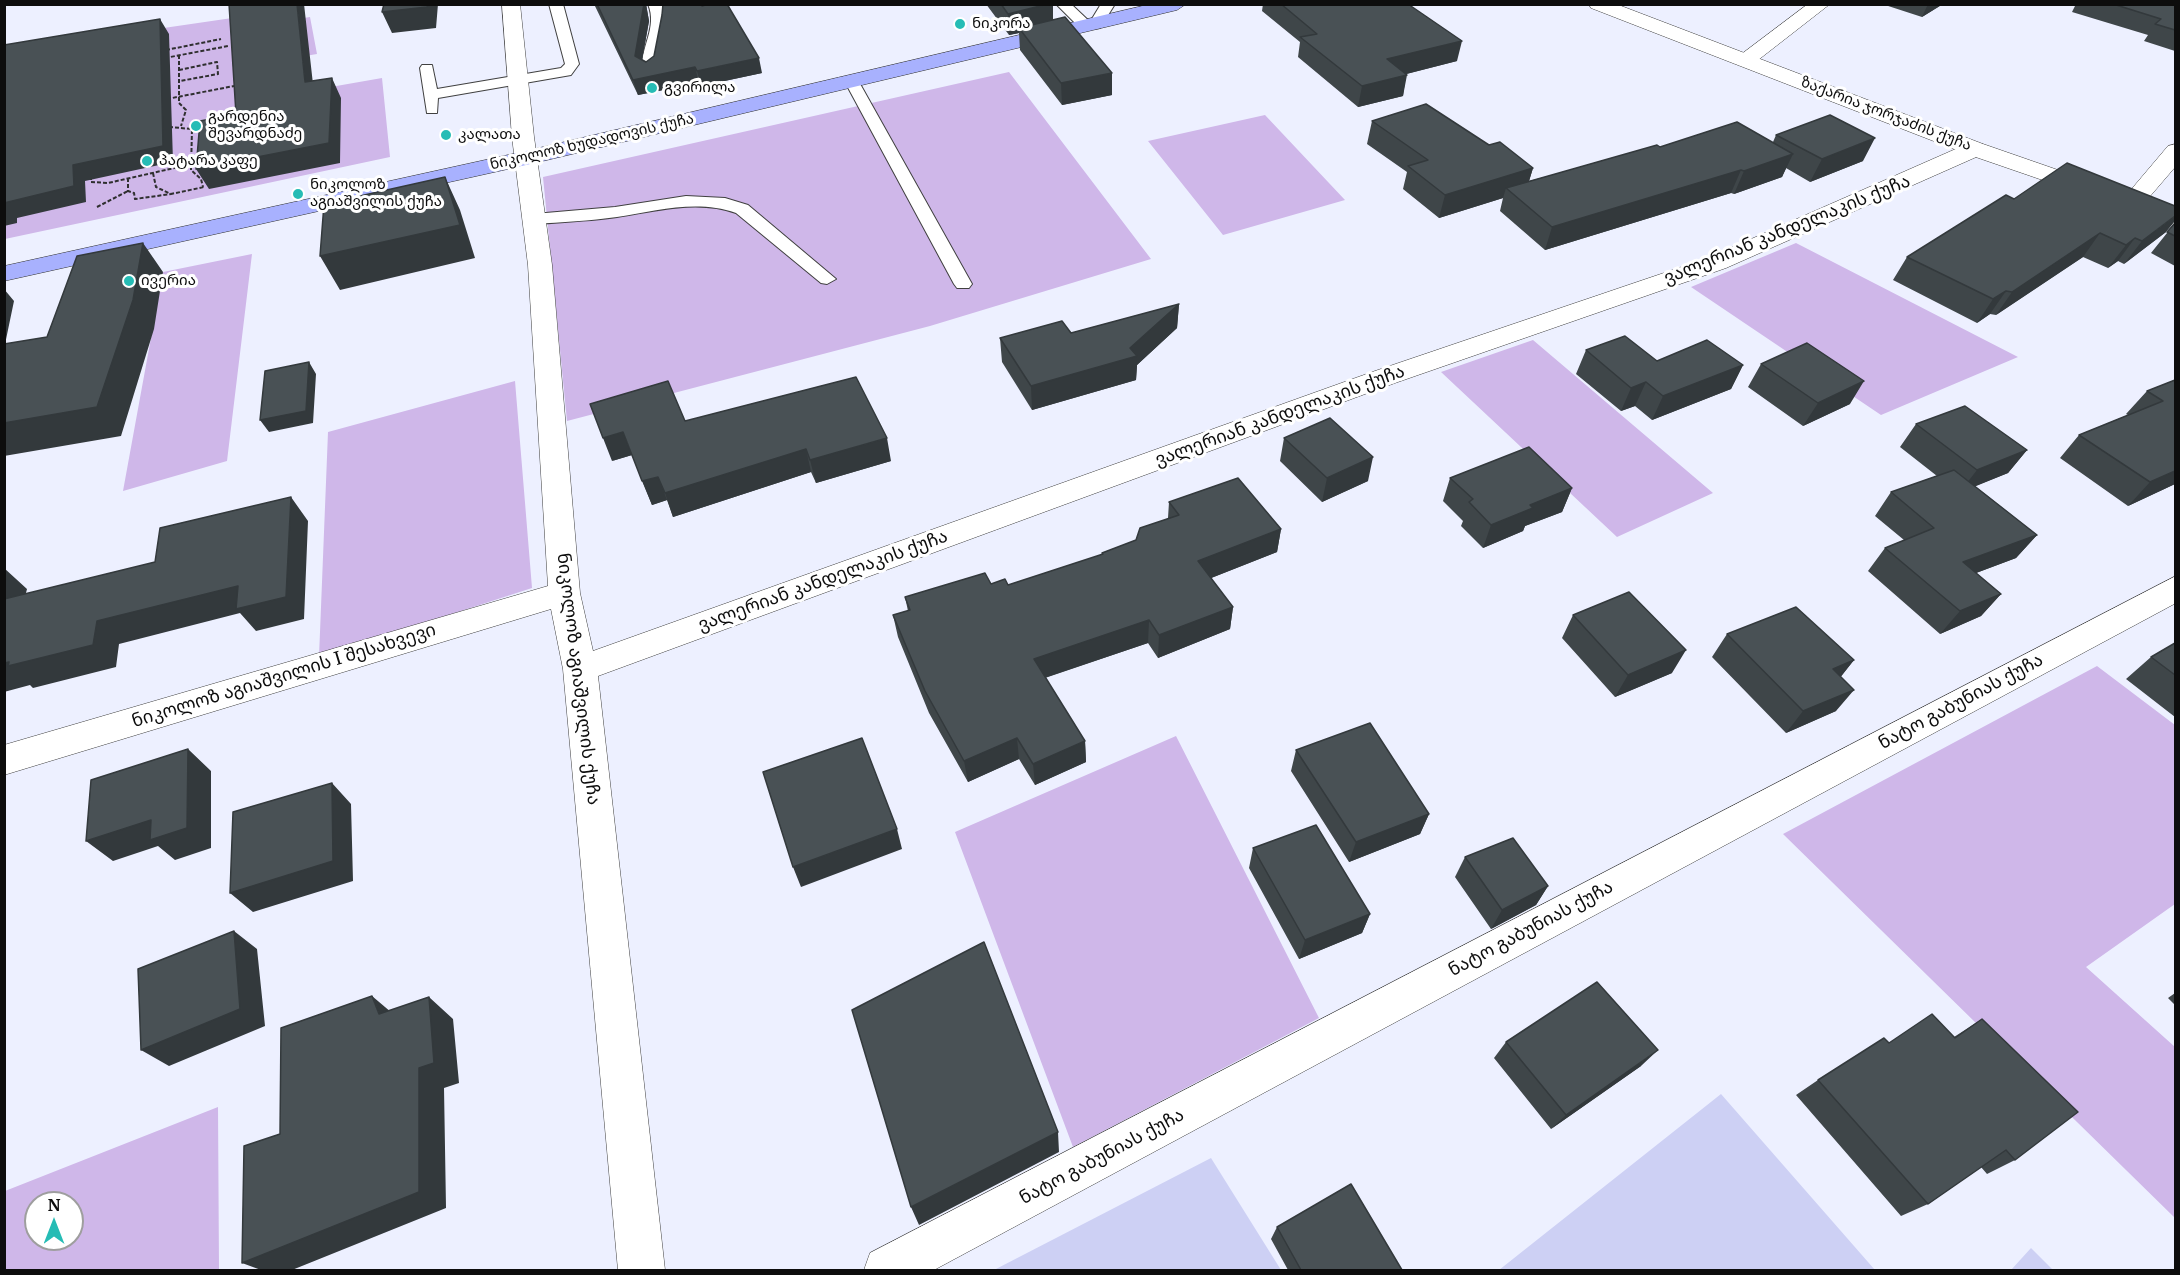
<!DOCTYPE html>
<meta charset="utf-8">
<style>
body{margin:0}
#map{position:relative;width:2180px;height:1275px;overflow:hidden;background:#edf0ff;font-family:Merriweather,serif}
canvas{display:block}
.frame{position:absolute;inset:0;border:6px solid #0d0d0d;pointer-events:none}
.north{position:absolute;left:24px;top:1191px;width:60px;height:60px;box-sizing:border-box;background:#fff;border:2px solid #9e9e9e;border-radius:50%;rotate:0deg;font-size:16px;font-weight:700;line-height:24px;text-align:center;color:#0d0d0d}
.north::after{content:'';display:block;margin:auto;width:21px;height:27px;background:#26bcb5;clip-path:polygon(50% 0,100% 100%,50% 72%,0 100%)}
</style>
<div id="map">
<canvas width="2180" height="1275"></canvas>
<div class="frame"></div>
<div class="north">N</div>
</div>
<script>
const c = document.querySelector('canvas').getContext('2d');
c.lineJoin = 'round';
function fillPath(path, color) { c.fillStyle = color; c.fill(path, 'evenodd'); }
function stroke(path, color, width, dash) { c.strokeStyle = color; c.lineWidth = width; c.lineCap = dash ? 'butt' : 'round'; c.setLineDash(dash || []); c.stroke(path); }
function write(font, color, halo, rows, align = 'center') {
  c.font = font + ' Merriweather,"Noto Sans Georgian",serif'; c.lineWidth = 6; c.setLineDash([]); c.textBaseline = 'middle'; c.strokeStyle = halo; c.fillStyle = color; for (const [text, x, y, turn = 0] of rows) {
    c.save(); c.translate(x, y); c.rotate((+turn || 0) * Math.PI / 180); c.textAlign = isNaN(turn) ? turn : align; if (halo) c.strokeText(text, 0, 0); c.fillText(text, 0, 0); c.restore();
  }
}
fillPath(new Path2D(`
 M 1721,1094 L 1875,1270 L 1499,1270 Z
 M 1211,1158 L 1281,1270 L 994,1270 Z
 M 2031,1248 L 2053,1270 L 2011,1270 Z`), '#cdd0f4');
fillPath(new Path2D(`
 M 239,17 L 240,28 L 310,17 L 317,54 L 281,60 L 285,95 L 382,78 L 390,157 L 5,239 L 4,58 L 13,50 Z
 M 1009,72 L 1151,259 L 930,326 L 567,421 L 543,177 Z
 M 1265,115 L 1345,200 L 1223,235 L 1148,141 Z
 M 1796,243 L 2018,357 L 1881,415 L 1691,287 Z
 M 252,254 L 227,461 L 123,491 L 163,272 Z
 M 1533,340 L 1713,493 L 1617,537 L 1441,372 Z
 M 515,381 L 532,588 L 319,657 L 328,432 Z
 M 2097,666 L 2175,725 L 2175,904 L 2086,967 L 2175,1047 L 2175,1218 L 1783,834 Z
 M 1176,736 L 1319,1018 L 1073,1147 L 955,832 Z
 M 218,1107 L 219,1270 L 5,1270 L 5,1191 ZM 36,1203 L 72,1203 L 72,1239 L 36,1239 Z`), '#cfb7e9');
const service = new Path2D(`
 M 549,4 L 563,4 L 579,64 L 571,75 L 438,98 L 437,113 L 427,113 L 420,68 L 422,65 L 432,65 L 437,89 L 561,68 L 565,64 Z
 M 648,4 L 662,4 C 672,28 655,47 656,71 L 649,75 L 642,71 C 640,47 658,28 648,4 Z
 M 1056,4 L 1071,4 L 1090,22 L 1101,4 L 1115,4 L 1100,28 L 1082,30 Z
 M 852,78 L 859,82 L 972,284 L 969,288 L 957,288 L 954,284 L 845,82 Z
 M 686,196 L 725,198 L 748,205 L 836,279 L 827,284 L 821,283 L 736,213 C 697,199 656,211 617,217 C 590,221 562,222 534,224 L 525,219 L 534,214 L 615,207 Z`);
const minor = new Path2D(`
 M 502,4 L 520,4 L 534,137 L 552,265 L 580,593 L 593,651 L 1375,371 L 1708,258 L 1967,144 L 1983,144 L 1986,149 L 1983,154 L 1726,268 L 1395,383 L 598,676 L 665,1270 L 618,1270 L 563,669 L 551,609 L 4,775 L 4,745 L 548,586 L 528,265 L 512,137 Z
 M 1808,4 L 1830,4 L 1753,64 L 1739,64 L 1736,60 L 1739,56 Z
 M 2176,144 L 2176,166 L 2140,208 L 2124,208 L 2120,203 L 2124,198 L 2168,146 Z
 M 2176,576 L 2176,603 L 934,1270 L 864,1270 L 870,1253 Z`);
const tertiary = new Path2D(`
 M 1589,4 L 1616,4 L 1983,144 L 2176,211 L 2176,226 L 1967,154 L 1591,8 Z`);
const secondary = new Path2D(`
 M 1151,4 L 1186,4 L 1177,10 L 526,165 L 4,281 L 4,266 L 526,151 Z`);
stroke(service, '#404040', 2);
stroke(minor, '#404040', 1);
stroke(tertiary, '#404040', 1);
stroke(secondary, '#2f2f2f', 1);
stroke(new Path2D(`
 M 166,50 L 221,39
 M 179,55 L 179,103 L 186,110 L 181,126
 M 165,58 L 228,46
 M 179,70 L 217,62 L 218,74 L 180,81
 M 167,99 L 234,86
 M 169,127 L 192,129 L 191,170 L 201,179 L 203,187
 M 153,173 L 156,187 L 171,194 L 204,187
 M 91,176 L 91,182 L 108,183 L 201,162
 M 128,178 L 128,191 L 134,193 L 135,199 L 171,194
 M 97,207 L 128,191`), '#2f2f2f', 2, [4, 2]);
fillPath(service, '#fff');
fillPath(minor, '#fff');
fillPath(tertiary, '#fff');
fillPath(secondary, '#a8b1fe');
fillPath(new Path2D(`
 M 594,4 L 646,4 L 649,21 L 642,60 L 646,62 L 762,73 L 701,86 L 699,83 L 638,95 Z
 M 986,4 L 1053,4 L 1053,20 L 1112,95 L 1062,105 L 1020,50 L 1019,33 L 1009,35 Z
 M 1263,4 L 1408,4 L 1457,61 L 1406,74 L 1403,96 L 1358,107 L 1298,57 L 1300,42 L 1262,11 Z
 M 1882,4 L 1943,4 L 1922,17 Z
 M 2076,4 L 2175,4 L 2175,51 L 2144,41 L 2148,35 L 2072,12 Z
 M 1372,121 L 1489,145 L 1533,168 L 1529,181 L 1660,147 L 1773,142 L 1776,135 L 1863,161 L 1810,182 L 1786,168 L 1782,177 L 1734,194 L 1731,193 L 1545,250 L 1500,211 L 1503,198 L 1439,218 L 1403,189 L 1407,172 L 1367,144 Z
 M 2014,199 L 2166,232 L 2124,264 L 2118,261 L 2108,268 L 2083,257 L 1996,315 L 1990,314 L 1977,323 L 1893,280 L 1907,257 Z
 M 2175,223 L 2175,266 L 2151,253 Z
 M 1179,304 L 1177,328 L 1137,365 L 1136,380 L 1032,410 L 1002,362 L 1000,338 L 1071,333 Z
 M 1586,350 L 1657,361 L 1743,365 L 1731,389 L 1652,420 L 1635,406 L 1621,411 L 1576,374 Z
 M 1761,364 L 1850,404 L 1803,426 L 1748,387 Z
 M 2175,380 L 2175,484 L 2128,506 L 2060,458 L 2079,435 L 2128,415 L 2126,414 L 2147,391 Z
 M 685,421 L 891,461 L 816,483 L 811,472 L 673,517 L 667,500 L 652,505 L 632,455 L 612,461 Z
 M 1916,424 L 2027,450 L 2008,473 L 1975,486 L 2037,535 L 2016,558 L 1976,573 L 2001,594 L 1981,616 L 1940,634 L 1868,571 L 1885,548 L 1904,540 L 1875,516 L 1891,492 L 1937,476 L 1900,447 Z
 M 1284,438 L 1368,481 L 1322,502 L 1280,461 Z
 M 1450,478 L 1572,488 L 1562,512 L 1525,526 L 1523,531 L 1483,548 L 1461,526 L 1463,521 L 1443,501 Z
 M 1169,502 L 1281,529 L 1277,552 L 1211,578 L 1233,607 L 1230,629 L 1158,658 L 1148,643 L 1045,678 L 1085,741 L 1086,762 L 1035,785 L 1019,759 L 968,782 L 929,713 L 898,637 L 893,615 L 908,611 L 905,597 L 991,584 L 1008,585 L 1102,555 L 1102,553 L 1136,540 L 1168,518 Z
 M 1573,615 L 1672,673 L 1615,697 L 1562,638 Z
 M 1727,634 L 1854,660 L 1841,676 L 1836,711 L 1786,733 L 1712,657 Z
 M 2175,643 L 2175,717 L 2126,679 L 2151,657 Z
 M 1296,750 L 1429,814 L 1420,834 L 1349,862 L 1291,771 Z
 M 1253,848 L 1370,914 L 1362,933 L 1299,959 L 1249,868 Z
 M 1465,857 L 1548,886 L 1536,905 L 1491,929 L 1455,877 Z
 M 2175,993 L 2175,1005 L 2168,998 Z
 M 1982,1019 L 2015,1160 L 1987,1174 L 1981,1167 L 1928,1204 L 1901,1216 L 1796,1095 L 1818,1080 L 1889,1043 L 1954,1037 Z
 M 1506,1042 L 1641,1066 L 1551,1129 L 1494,1058 Z
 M 1277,1227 L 1402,1270 L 1288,1270 L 1271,1239 Z`), '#3f4649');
fillPath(new Path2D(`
 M 297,4 L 304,4 L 315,102 L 305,82 Z
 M 428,4 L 438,4 L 436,28 L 392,33 L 382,12 Z
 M 644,4 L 646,4 L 649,21 L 640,71 L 635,56 Z
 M 1048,4 L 1053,4 L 1053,25 L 1019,28 L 1019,33 L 1009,35 L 1008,14 Z
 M 1928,4 L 1943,4 L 1922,17 Z
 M 160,19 L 169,34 L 173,162 L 85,181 L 86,202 L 17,218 L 17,223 L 4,226 L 5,202 L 73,165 Z
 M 1462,41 L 1457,61 L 1383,80 L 1387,59 Z
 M 759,58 L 762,73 L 701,86 L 697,71 Z
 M 695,67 L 699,83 L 638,95 L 633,80 Z
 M 1112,73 L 1112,95 L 1062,105 L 1061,83 Z
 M 1407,75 L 1403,96 L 1358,107 L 1362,86 Z
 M 332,78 L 341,98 L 340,163 L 209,189 L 196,169 Z
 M 1875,138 L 1863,161 L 1810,182 L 1822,159 Z
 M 1793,154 L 1782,177 L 1734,194 L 1744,171 Z
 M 1533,168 L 1526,191 L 1506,188 L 1503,198 L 1439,218 L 1445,195 Z
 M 1741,170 L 1731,193 L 1545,250 L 1552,227 Z
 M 445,177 L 460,210 L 475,258 L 340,290 L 320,256 Z
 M 2175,216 L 2175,221 L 2166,232 L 2124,264 L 2142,241 Z
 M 2100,233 L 2083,257 L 1996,315 L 2012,292 Z
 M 2135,238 L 2118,261 L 2108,268 L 2126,245 Z
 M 143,243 L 163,272 L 154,329 L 121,436 L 4,456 L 4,423 Z
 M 4,289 L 14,301 L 4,349 Z
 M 2006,291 L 1990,314 L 1977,323 L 1993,299 Z
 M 1179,304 L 1177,328 L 1137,365 L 1136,380 L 1032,410 L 1031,386 L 1130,348 Z
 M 309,362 L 316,374 L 313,423 L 269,432 L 260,420 Z
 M 1743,365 L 1731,389 L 1652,420 L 1663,396 Z
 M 1864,381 L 1850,404 L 1803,426 L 1818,403 Z
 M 1646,382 L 1635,406 L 1621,411 L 1631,388 Z
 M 623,432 L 632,455 L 612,461 L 603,438 Z
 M 887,438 L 891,461 L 816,483 L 810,460 Z
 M 806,449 L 811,472 L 673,517 L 665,493 Z
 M 2027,450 L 2008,473 L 1959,493 L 1977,470 Z
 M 1373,457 L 1368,481 L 1322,502 L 1327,478 Z
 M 2175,471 L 2175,484 L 2128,506 L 2150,482 Z
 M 658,477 L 667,500 L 652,505 L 642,481 Z
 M 1572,488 L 1562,512 L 1525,526 L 1523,531 L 1483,548 L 1491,525 L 1530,505 Z
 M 291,497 L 308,521 L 304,619 L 256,631 L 240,613 L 119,644 L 116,667 L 33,688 L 30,685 L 4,692 L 4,663 L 97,621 Z
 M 1281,529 L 1277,552 L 1196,584 L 1198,561 Z
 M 2037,535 L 2016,558 L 1944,585 L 1963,562 Z
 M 4,568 L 27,589 L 18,624 L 4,612 Z
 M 2001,594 L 1981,616 L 1940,634 L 1960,611 Z
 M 1233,607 L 1230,629 L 1158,658 L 1159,635 Z
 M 1149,620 L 1148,643 L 1035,681 L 1034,659 Z
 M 1686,650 L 1672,673 L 1615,697 L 1628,675 Z
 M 1854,660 L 1836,683 L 1833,669 Z
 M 1854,690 L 1836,711 L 1786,733 L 1803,711 Z
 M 1017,738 L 1019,759 L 968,782 L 964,761 Z
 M 1085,741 L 1086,762 L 1035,785 L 1033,764 Z
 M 188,749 L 211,771 L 211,848 L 175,860 L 158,846 L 113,861 L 86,841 Z
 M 332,783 L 351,804 L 353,881 L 253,912 L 230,893 Z
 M 1429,814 L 1420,834 L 1349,862 L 1356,842 Z
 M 897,829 L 902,849 L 801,887 L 793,867 Z
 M 1548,886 L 1536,905 L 1491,929 L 1502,910 Z
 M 1370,914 L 1362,933 L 1299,959 L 1305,940 Z
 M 234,931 L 257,949 L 265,1026 L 169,1066 L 141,1050 Z
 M 372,996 L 398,1018 L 379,1014 Z
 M 429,997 L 453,1019 L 459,1083 L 444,1088 L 446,1208 L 292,1270 L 261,1270 L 242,1263 L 419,1068 Z
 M 1658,1050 L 1641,1066 L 1551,1129 L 1566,1115 Z
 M 1058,1132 L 1059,1152 L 919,1225 L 911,1207 Z`), '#33393c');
const building = new Path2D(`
 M 229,4 L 297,4 L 305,82 L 332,78 L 329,143 L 196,169 L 200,121 L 236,114 Z
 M 384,4 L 428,4 L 427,7 L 382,12 Z
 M 597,4 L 644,4 L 635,56 L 646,62 L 654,56 L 662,15 L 663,4 L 702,4 L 702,6 L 709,4 L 727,4 L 759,58 L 697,71 L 695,67 L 633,80 Z
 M 1001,4 L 1048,4 L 1008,14 Z
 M 1281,4 L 1408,4 L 1462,41 L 1387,59 L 1407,75 L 1362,86 L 1300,37 L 1317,34 Z
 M 2113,4 L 2175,4 L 2175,30 L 2155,24 L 2161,19 Z
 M 1065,17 L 1112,73 L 1061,83 L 1019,28 Z
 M 160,19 L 163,146 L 73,165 L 74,186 L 4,203 L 4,45 Z
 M 1426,104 L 1489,145 L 1500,142 L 1533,168 L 1445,195 L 1408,166 L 1428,160 L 1372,121 Z
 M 1830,115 L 1875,138 L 1822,159 L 1776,135 Z
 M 1737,122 L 1793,154 L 1744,171 L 1741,170 L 1552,227 L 1506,188 L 1657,145 L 1660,147 Z
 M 2067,163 L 2175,206 L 2175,216 L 2142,241 L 2135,238 L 2126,245 L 2100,233 L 2012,292 L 2006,291 L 1993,299 L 1907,257 L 2006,195 L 2014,199 Z
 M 445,177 L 460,225 L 320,256 L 324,204 Z
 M 2175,223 L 2175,236 L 2167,232 Z
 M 143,243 L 133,300 L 97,407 L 4,423 L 4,344 L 47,337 L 77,256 Z
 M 1179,304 L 1130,348 L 1137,356 L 1031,386 L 1000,338 L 1062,321 L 1071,333 Z
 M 1625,336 L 1657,361 L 1707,340 L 1743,365 L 1663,396 L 1646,382 L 1631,388 L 1586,350 Z
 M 1807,343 L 1864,381 L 1818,403 L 1761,364 Z
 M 309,362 L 306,411 L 260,420 L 265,371 Z
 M 856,377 L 887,438 L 810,460 L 806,449 L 665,493 L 658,477 L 642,481 L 623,432 L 603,438 L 590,404 L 668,381 L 685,421 Z
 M 2175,380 L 2175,471 L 2150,482 L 2079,435 L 2163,401 L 2147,391 Z
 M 1965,406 L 2027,450 L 1977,470 L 1916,424 Z
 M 1330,418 L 1373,457 L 1327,478 L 1284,438 Z
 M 1529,447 L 1572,488 L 1530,505 L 1533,508 L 1491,525 L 1469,502 L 1473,499 L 1450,478 Z
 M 1954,470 L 2037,535 L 1963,562 L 2001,594 L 1960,611 L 1885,548 L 1934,528 L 1891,492 Z
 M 1238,478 L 1281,529 L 1198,561 L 1233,607 L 1159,635 L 1149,620 L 1034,659 L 1085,741 L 1033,764 L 1017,738 L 964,761 L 925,691 L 893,615 L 910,610 L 905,597 L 985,573 L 991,584 L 1005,579 L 1008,585 L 1103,554 L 1102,553 L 1136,540 L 1140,528 L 1179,515 L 1169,502 Z
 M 291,497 L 286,597 L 236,609 L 238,586 L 97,621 L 93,645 L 8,666 L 9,662 L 4,663 L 4,599 L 155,562 L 160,528 Z
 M 1629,592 L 1686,650 L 1628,675 L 1573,615 Z
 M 1796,607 L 1854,660 L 1833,669 L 1854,690 L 1803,711 L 1727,634 Z
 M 2175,643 L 2175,675 L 2151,657 Z
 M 1370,723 L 1429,814 L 1356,842 L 1296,750 Z
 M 862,738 L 897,829 L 793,867 L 763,772 Z
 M 188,749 L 187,828 L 150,840 L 151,820 L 86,841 L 91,780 Z
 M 332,783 L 333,861 L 230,893 L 233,812 Z
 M 1316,825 L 1370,914 L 1305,940 L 1253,848 Z
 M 1513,838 L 1548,886 L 1502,910 L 1465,857 Z
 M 234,931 L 240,1009 L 141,1050 L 138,969 Z
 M 984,942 L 1058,1132 L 911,1207 L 852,1010 Z
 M 1597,982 L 1658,1050 L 1566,1115 L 1506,1042 Z
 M 372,996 L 379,1014 L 429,997 L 434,1063 L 419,1068 L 419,1192 L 242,1263 L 244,1146 L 280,1134 L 281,1028 Z
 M 1932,1014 L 1955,1038 L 1982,1019 L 2078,1112 L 2015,1160 L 2006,1150 L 1928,1204 L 1818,1080 L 1884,1038 L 1889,1043 Z
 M 1351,1184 L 1402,1270 L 1301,1270 L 1277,1227 Z`);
fillPath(building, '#495155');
stroke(building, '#33393c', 1.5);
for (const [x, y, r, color] of [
 [960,24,6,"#26bcb5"],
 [652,88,6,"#26bcb5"],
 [196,126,6,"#26bcb5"],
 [446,135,6,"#26bcb5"],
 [147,161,6,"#26bcb5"],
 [298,194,6,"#26bcb5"],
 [129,281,6,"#26bcb5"]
]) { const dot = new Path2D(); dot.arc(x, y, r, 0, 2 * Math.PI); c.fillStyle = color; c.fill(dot); stroke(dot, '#fff', 2); }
write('15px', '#0d0d0d', '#fff', [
 ["ნიკორა",972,24],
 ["გვირილა",664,88],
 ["გარდენია",208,117],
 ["შევარდნაძე",208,134],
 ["კალათა",458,135],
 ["პატარა კაფე",159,161],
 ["ნიკოლოზ",310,185],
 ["აგიაშვილის ქუჩა",310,202],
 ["ივერია",141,281]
], 'left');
write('15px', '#0d0d0d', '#fff', [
 ["ზაქარია ჯორჯაძის ქუჩა",1886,114,21],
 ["ნიკოლოზ ხუდადოვის ქუჩა",592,142,-13]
]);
write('18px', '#0d0d0d', '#fff', [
 ["ვალერიან კანდელაკის ქუჩა",1787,230,-22],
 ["ვალერიან კანდელაკის ქუჩა",1280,416,-20],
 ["ვალერიან კანდელაკის ქუჩა",823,581,-20],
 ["ნიკოლოზ აგიაშვილის I შესახვევი",284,676,-17],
 ["ნიკოლოზ აგიაშვილის ქუჩა",578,679,83],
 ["ნატო გაბუნიას ქუჩა",1961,702,-28],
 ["ნატო გაბუნიას ქუჩა",1531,929,-28],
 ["ნატო გაბუნიას ქუჩა",1102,1157,-28]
]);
</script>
